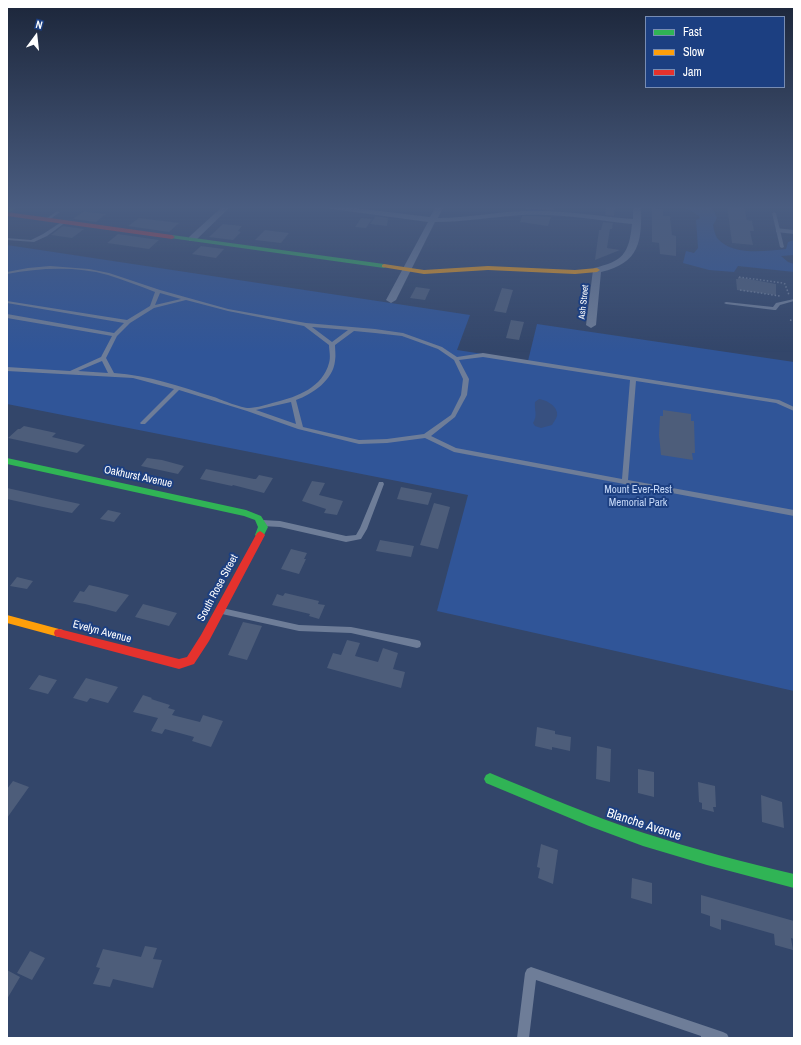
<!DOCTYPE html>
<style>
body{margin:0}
#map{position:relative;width:801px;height:1045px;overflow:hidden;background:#33466a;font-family:"Archivo Narrow",sans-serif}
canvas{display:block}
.frame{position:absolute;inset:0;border:8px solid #fff;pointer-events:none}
.legend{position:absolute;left:645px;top:16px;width:140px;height:72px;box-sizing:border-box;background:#1c3f81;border:1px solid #778cb3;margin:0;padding:5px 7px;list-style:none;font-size:12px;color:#fff}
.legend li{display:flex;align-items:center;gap:8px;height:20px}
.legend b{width:20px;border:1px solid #778cb3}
.north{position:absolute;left:16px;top:16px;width:40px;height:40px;-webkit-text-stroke:3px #1c3f81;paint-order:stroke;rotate:15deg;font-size:11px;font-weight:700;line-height:16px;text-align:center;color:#fff}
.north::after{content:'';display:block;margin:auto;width:14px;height:18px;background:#fff;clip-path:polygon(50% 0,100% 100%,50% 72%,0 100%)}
</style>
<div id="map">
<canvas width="801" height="1045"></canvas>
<div class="frame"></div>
<ul class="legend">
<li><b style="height:5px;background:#30b455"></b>Fast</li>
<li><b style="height:5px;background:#ff9f0a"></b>Slow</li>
<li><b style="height:5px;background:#e5322d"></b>Jam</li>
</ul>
<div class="north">N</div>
</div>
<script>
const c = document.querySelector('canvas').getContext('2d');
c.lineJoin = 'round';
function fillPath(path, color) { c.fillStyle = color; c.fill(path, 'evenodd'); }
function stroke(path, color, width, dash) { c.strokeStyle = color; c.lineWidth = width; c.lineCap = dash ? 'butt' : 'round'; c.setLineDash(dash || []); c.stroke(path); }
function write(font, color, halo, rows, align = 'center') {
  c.font = font + ' "Archivo Narrow",sans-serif'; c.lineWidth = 4; c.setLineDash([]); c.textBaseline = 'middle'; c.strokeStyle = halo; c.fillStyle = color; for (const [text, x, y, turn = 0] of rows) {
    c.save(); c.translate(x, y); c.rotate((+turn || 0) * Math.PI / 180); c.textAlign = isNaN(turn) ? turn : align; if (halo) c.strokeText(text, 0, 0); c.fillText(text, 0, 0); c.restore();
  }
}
fillPath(new Path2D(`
 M 684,206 L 712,206 L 717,218 L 713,225 C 714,229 715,236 718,239 C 733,256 766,251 786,249 L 788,242 L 794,240 L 794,255 L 781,256 L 788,262 L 794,264 L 794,272 L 738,266 L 734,272 L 709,270 L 683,263 L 686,251 L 694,253 L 698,248 L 696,220 L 700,218 C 696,211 688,212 684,206 Z
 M 7,245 L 470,315 L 457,350 L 528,361 L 537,324 L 794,362 L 794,691 L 437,611 L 468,495 L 7,404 Z`), '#305598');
fillPath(new Path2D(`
 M 539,399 C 547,400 559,407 557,416 C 556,419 553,423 552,425 L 541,428 L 535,426 L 533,423 C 538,415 534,410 535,402 Z`), '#375080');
fillPath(new Path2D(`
 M 526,206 L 555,206 L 554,210 L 524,209 Z
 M 606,206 L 615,206 L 614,216 L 605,215 Z
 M 727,206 L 744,206 L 747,220 L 752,221 L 754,231 L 750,231 L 753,245 L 732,243 Z
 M 652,208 L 663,209 L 663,216 L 670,216 L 672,235 L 676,236 L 676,256 L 660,254 L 659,243 L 652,242 Z
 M 84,211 L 88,212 L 106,214 L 96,222 L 73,219 Z
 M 376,216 L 388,218 L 387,226 L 370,224 Z
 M 522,216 L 536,216 L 551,217 L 548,226 L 520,222 Z
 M 139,218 L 179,223 L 169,232 L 128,226 Z
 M 361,218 L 372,219 L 366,228 L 355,227 Z
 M 603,222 L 613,223 L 612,229 L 610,229 L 607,248 L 620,250 L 595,260 L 599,230 L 601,230 Z
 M 223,224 L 242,226 L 238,231 L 241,232 L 233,240 L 209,237 Z
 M 63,226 L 84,229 L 72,238 L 51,235 Z
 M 265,230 L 289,233 L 281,243 L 255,240 Z
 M 118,234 L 159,240 L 149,249 L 107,243 Z
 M 201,246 L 224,249 L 216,258 L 192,254 Z
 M 738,277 L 776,284 L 776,295 L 737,290 L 736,279 L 738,279 Z
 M 416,287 L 430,289 L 425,300 L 410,298 Z
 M 502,288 L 513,290 L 506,313 L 494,311 Z
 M 511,320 L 524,322 L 519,340 L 506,338 Z
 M 663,410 L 691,414 L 691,421 L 694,421 L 695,453 L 692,453 L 693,460 L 661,455 L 659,435 L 660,416 L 663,416 Z
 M 24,426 L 56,433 L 52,437 L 85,445 L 77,453 L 8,438 L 18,429 L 20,429 Z
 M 147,458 L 162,460 L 184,466 L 178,474 L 141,466 Z
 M 206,469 L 254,479 L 256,479 L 259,475 L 273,478 L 264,493 L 233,485 L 232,486 L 200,479 Z
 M 312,481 L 325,483 L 319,495 L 343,501 L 337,515 L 324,513 L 326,509 L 302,501 Z
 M 401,487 L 432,493 L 428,505 L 397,499 Z
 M 7,488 L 52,498 L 80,504 L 72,513 L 43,507 L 7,499 Z
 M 434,503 L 450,507 L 438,549 L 420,545 Z
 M 108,510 L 121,513 L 114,522 L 100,519 Z
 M 380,540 L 414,546 L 411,557 L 376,551 Z
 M 291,549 L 307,553 L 304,559 L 306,559 L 299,574 L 281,569 Z
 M 17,577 L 33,581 L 27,589 L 10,586 Z
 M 89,585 L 98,587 L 129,595 L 116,612 L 85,604 L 73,602 L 80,591 L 84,592 Z
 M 285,593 L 319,601 L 318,604 L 325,605 L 319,619 L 309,616 L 310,614 L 272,605 L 277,594 L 283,596 Z
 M 143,604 L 177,613 L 169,626 L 135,617 Z
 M 243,622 L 262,626 L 247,660 L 228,655 Z
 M 347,640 L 360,643 L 355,656 L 378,662 L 383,648 L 398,653 L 393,669 L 405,672 L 401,688 L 327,668 L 333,653 L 341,655 Z
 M 39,675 L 57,680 L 48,694 L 29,689 Z
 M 86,678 L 118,687 L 108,703 L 90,698 L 87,702 L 73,698 Z
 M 143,695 L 152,698 L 151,699 L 170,705 L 168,708 L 175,710 L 172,715 L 200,722 L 203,715 L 223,721 L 211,747 L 192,741 L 194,737 L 165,729 L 162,734 L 151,731 L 158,718 L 133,712 Z
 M 537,727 L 555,731 L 555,734 L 571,737 L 570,751 L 552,747 L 552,750 L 535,746 Z
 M 597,746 L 611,749 L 610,782 L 596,779 Z
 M 638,769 L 654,772 L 654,797 L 638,793 Z
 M 13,781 L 29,787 L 7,818 L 7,789 Z
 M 698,782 L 715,786 L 716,807 L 713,807 L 714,812 L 702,809 L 702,803 L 699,802 Z
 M 761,795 L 782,802 L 784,828 L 762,822 Z
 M 541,844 L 558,850 L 553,884 L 538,878 L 540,868 L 537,867 Z
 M 632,878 L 652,883 L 652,904 L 631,898 Z
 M 701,895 L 794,921 L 794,939 L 791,938 L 793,950 L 775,945 L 774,934 L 721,919 L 721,930 L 710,926 L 710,916 L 701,913 Z
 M 145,946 L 157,948 L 153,959 L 162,960 L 153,988 L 113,979 L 110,987 L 93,984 L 100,968 L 96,967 L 103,949 L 141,957 Z
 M 30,951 L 45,958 L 32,980 L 17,973 Z
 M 7,970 L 20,977 L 7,999 Z`), '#4d5d7a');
stroke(new Path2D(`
 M 739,277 L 783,283 L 785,284 L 789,295
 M 740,290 L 780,296
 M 790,320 L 794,321`), '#6e7d98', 1.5, [1.5, 2]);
fillPath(new Path2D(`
 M 57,211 L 60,212 L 48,221 L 46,221 L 46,219 Z
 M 774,212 L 776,213 L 784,247 L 782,248 L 780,247 L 772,213 Z
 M 63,221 L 66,222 L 47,236 L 34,242 L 7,240 L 7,238 L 31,240 L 43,234 Z
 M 50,266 L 89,269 L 109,273 L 160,290 L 228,309 L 306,323 L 375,329 L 403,333 L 442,347 L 457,357 L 483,353 L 779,400 L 794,407 L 794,411 L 776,403 L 636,381 L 628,480 L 794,510 L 794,516 L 454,452 L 425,438 L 387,443 L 359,444 L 298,429 L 247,411 L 179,390 L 145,424 L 141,424 L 140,423 L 174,389 L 133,378 L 7,371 L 7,367 L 70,371 L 101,357 L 112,336 L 7,318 L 7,314 L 114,333 L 124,323 L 7,303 L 7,301 L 127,320 L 150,306 L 155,292 C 140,286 124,280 108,275 C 75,266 40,268 7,274 L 7,272 L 28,268 ZM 160,293 L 181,299 L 155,305 ZM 186,300 L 228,311 L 304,326 L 329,345 C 329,350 331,357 329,363 C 323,387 297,397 276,402 C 269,404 256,408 249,408 C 241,408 222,400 214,397 C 181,387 148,375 114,373 L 106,358 L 117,336 L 130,323 L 154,308 ZM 312,327 L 348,330 L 332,342 ZM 354,331 L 375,333 L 402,336 L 438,349 L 454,360 L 463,379 L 461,395 L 451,415 L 424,434 L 387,439 L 359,440 L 303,427 L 296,400 C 313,394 333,380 335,361 C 336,355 335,350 335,345 ZM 483,357 L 630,380 L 622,479 L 456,448 L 431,436 L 455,417 L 467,395 L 469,379 L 459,360 ZM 102,361 L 108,373 L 78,371 ZM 291,402 L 296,424 L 256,410 Z
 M 794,299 L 794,301 L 780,305 L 776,310 L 774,310 L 726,304 L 724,303 L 726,302 L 773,307 L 776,303 Z
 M 379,482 L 383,482 L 384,484 L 367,529 L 361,539 L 346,542 L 280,527 L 262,526 L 258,523 L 262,520 L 280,521 L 346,536 L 356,535 L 360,528 Z
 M 222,608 L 299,625 L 351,627 L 417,640 L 420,641 L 421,644 L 420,647 L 417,648 L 351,633 L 299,631 L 222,614 L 219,613 L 218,611 L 219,609 Z
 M 531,967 L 723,1032 L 727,1034 L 729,1038 L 701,1038 L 701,1036 L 536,980 L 529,1038 L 517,1038 L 525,973 L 527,969 Z`), '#6e7d98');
fillPath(new Path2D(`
 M 223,206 L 231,206 L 195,241 L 189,241 L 189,237 Z
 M 320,206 L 340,206 L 430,217 L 436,206 L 444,206 L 438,218 C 466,218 494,212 523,211 C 560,209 596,216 633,219 L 633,206 L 641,206 C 642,241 640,263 601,272 L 596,325 L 591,328 L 586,325 L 593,270 L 594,268 C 623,261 629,254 632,224 C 596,220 558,213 522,215 C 493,217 464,222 435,222 L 396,300 L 391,303 L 386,300 L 428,222 L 324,208 Z
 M 776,228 L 794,230 L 794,234 L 776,232 Z`), '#6e7d98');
fillPath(new Path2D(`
 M 13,206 L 19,206 L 7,214 L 7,210 Z
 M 172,235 L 384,264 L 387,266 L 384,268 L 170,238 L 169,237 Z
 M 7,458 L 246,510 L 261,516 L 268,527 L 263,537 L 257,537 L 255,535 L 258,527 L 255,520 L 244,516 L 7,464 Z
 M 490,773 C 541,794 591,816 644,833 C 693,849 743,862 794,874 L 794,888 L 707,865 L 643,846 L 589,826 L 486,783 L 484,779 L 486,775 Z`), '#30b455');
fillPath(new Path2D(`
 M 384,264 L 424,270 L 488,266 L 575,270 L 597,268 L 600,270 L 597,272 L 575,274 L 488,270 L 424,274 L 382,267 L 382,265 Z
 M 7,615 L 59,629 L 63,630 L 64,633 L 63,636 L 59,637 L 7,623 Z`), '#ff9f0a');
fillPath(new Path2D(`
 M 7,212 L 172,235 L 175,237 L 172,239 L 7,216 Z
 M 260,531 L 263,533 L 265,535 L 209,641 L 194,664 L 179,669 L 55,636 L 54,633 L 55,630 L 59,629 L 179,659 L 187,657 L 201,635 L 257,533 Z`), '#e5322d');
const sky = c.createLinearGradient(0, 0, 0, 352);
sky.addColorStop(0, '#1c263a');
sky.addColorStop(0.59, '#4a5d81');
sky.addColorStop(1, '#4a5d8100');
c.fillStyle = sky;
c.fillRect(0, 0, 801, 352);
write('9px', '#fff', '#1c3f81', [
 ["Ash Street",584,302,-84]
]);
write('11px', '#fff', '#1c3f81', [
 ["Oakhurst Avenue",138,477,12],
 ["South Rose Street",218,588,-62],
 ["Evelyn Avenue",102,632,15]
]);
write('11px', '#c4d7f7', '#1c3f81', [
 ["Mount Ever-Rest",638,490],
 ["Memorial Park",638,503]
]);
write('13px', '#fff', '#1c3f81', [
 ["Blanche Avenue",644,825,18]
]);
</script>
